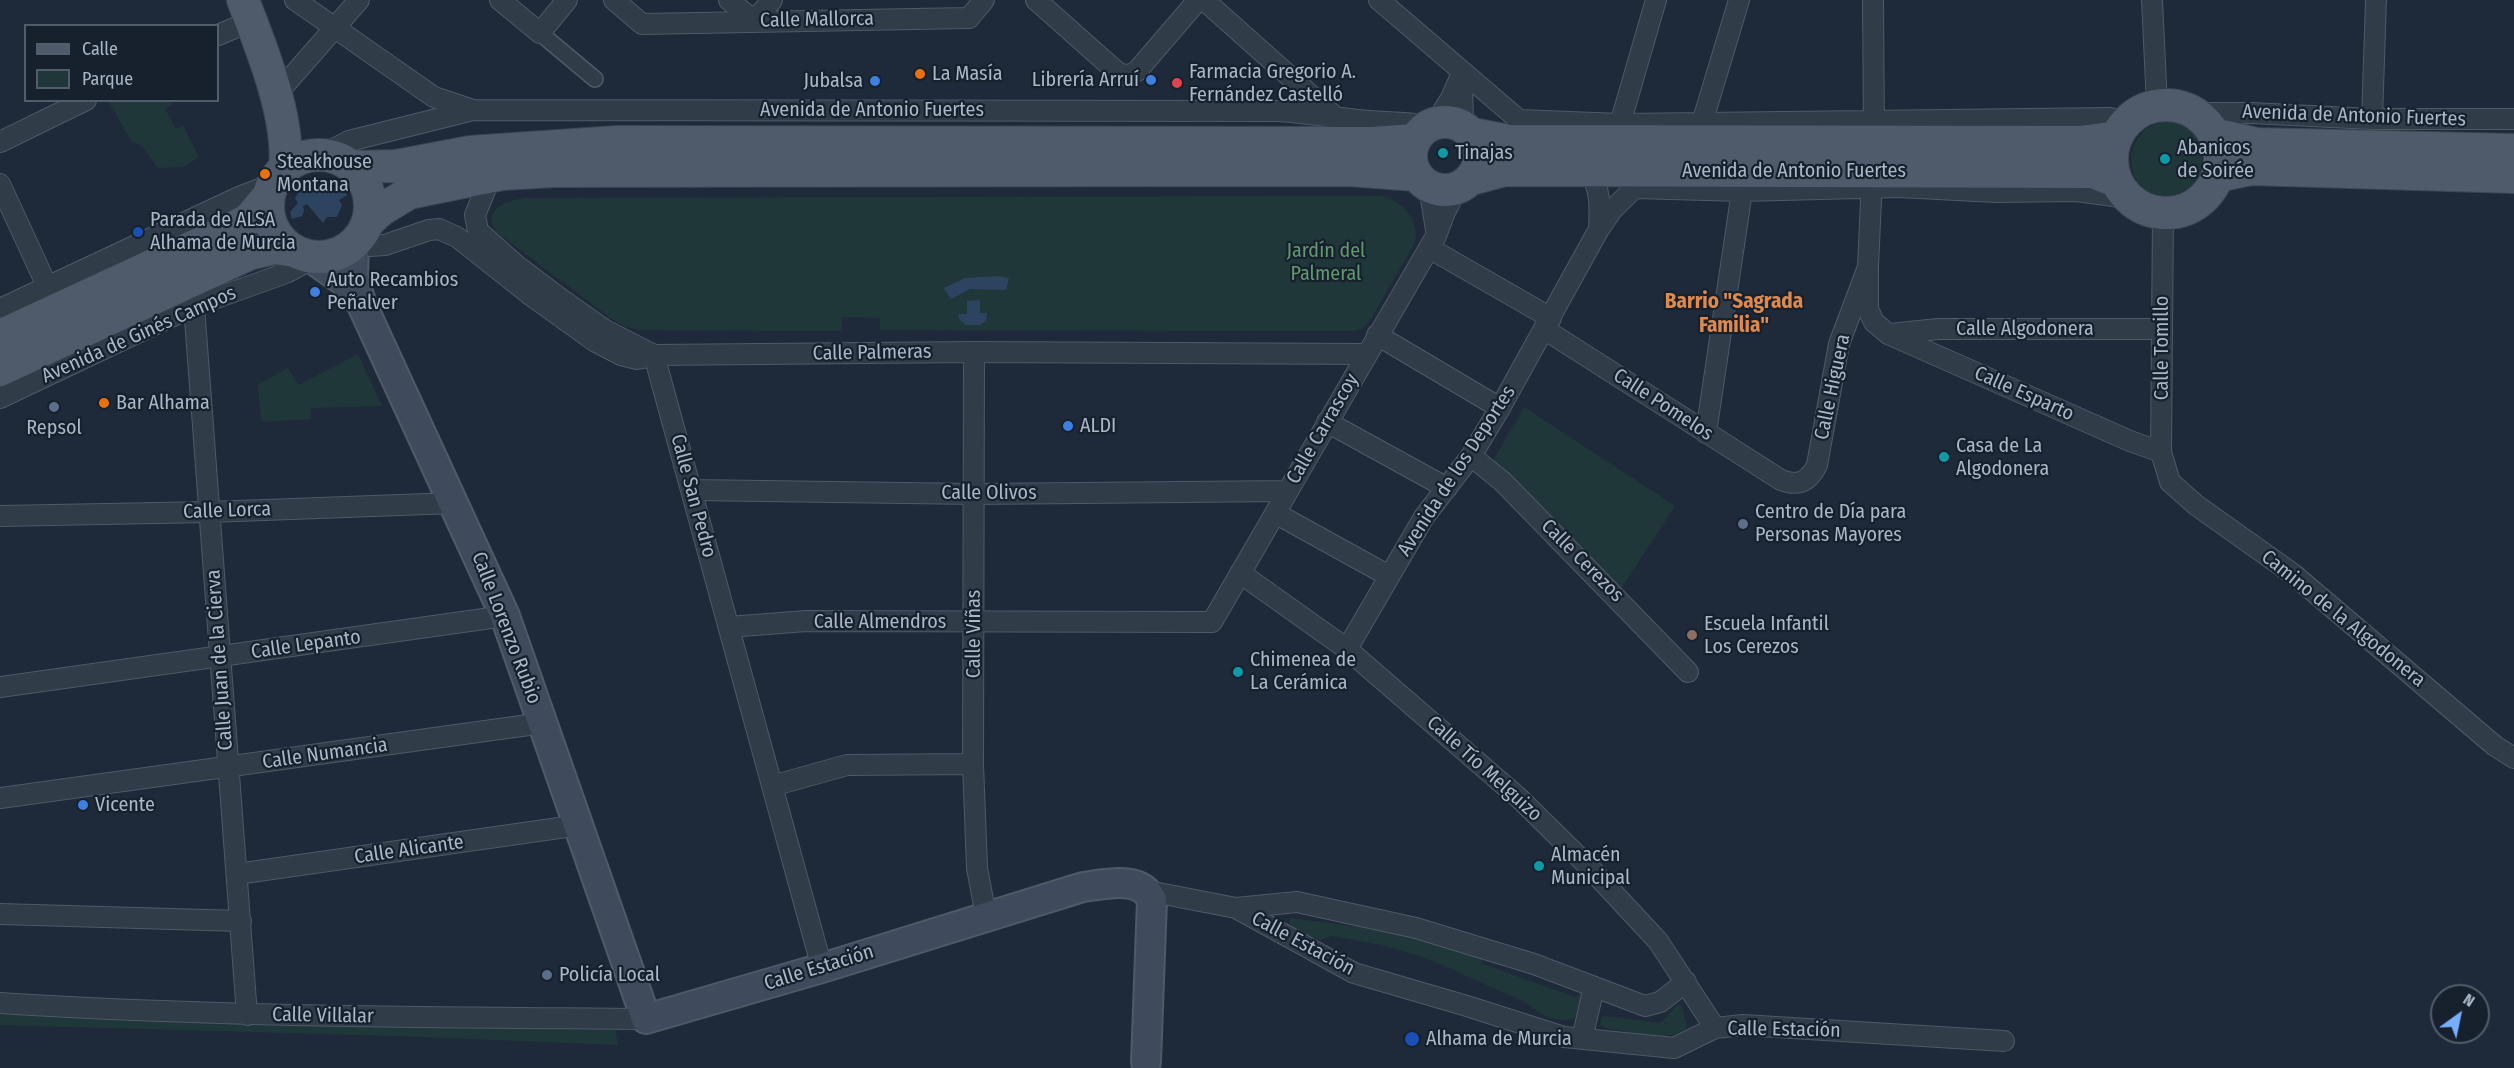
<!DOCTYPE html>
<meta charset="utf-8">
<style>
body{margin:0}
#map{position:relative;width:2514px;height:1068px;overflow:hidden;background:#1e2a39;font-family:"Fira Sans Condensed",sans-serif}
canvas{display:block}
.legend{position:absolute;left:24px;top:24px;width:195px;height:78px;box-sizing:border-box;background:#17212e;border:2px solid #525d6b;margin:0;padding:8px 10px;list-style:none;font-size:18px;color:#abb6c6}
.legend li{display:flex;align-items:center;gap:12px;height:30px}
.legend b{width:30px;border:2px solid #525d6b}
.north{position:absolute;left:2430px;top:984px;width:60px;height:60px;box-sizing:border-box;background:#17212e;border:2px solid #525d6b;border-radius:50%;rotate:33deg;font-size:16px;font-weight:700;line-height:24px;text-align:center;color:#abb6c6}
.north::after{content:'';display:block;margin:auto;width:21px;height:27px;background:#78aeff;clip-path:polygon(50% 0,100% 100%,50% 72%,0 100%)}
</style>
<div id="map">
<canvas width="2514" height="1068"></canvas>
<ul class="legend">
<li><b style="height:8px;background:#4f5b6a"></b>Calle</li>
<li><b style="height:16px;background:#20373a"></b>Parque</li>
</ul>
<div class="north">N</div>
</div>
<script>
const c = document.querySelector('canvas').getContext('2d');
c.lineJoin = 'round';
function fillPath(path, color) { c.fillStyle = color; c.fill(path, 'evenodd'); }
function stroke(path, color, width, dash) { c.strokeStyle = color; c.lineWidth = width; c.lineCap = dash ? 'butt' : 'round'; c.setLineDash(dash || []); c.stroke(path); }
function write(font, color, halo, rows, align = 'center') {
  c.font = font + ' "Fira Sans Condensed",sans-serif'; c.lineWidth = 4.5; c.setLineDash([]); c.textBaseline = 'middle'; c.strokeStyle = halo; c.fillStyle = color; for (const [text, x, y, turn = 0] of rows) {
    c.save(); c.translate(x, y); c.rotate((+turn || 0) * Math.PI / 180); c.textAlign = isNaN(turn) ? turn : align; if (halo) c.strokeText(text, 0, 0); c.fillText(text, 0, 0); c.restore();
  }
}
fillPath(new Path2D(`
 M 108,101 L 171,101 L 173,103 L 165,109 L 176,129 L 183,125 L 199,157 L 184,167 L 158,168 L 142,146 L 132,142 Z
 M2131 160a39 39 0 1 1 78 0a39 39 0 1 1-78 0Z
 M 1383,196 C 1404,204 1420,219 1415,243 L 1369,322 L 1362,329 L 1353,331 L 880,330 L 880,318 L 842,317 L 842,331 L 639,330 L 623,326 L 609,317 L 499,234 C 477,211 508,200 526,198 Z
 M 358,354 L 382,406 L 311,408 L 311,419 L 261,422 L 258,384 L 288,368 L 299,385 Z
 M 1524,407 L 1675,506 L 1619,592 L 1493,461 Z
 M 1290,918 L 1368,928 L 1480,954 L 1483,964 L 1575,997 L 1581,993 L 1584,996 L 1578,1016 C 1561,1026 1539,1015 1527,1003 L 1426,958 L 1381,945 L 1332,936 L 1321,940 L 1297,931 L 1289,923 Z
 M 1678,1004 L 1682,1007 L 1687,1027 C 1672,1045 1627,1031 1605,1028 L 1600,1025 L 1601,1018 L 1604,1016 L 1661,1023 Z
 M 0,1011 L 86,1018 L 615,1030 L 618,1045 L 397,1036 L 0,1025 Z`), '#20373a');
fillPath(new Path2D(`
 M 321,183 L 323,188 L 333,192 L 339,186 L 344,188 L 347,195 L 339,200 L 342,205 L 337,217 L 327,217 L 323,223 L 307,204 L 303,206 L 304,211 L 302,216 L 292,219 L 290,212 L 298,203 L 295,198 L 300,190 L 311,190 L 310,185 Z
 M 998,276 L 1009,278 L 1006,290 L 970,289 L 951,299 L 944,288 L 965,278 Z
 M 980,300 L 980,313 L 987,313 L 986,320 L 981,325 L 966,325 L 959,319 L 958,314 L 967,314 L 967,301 Z`), '#2d4460');
const pedestrian = new Path2D(`
 M 540,33 L 595,79`);
const minor = new Path2D(`
 M 295,0 L 434,97 L 470,109
 M 500,0 L 540,33 L 567,0
 M 614,0 L 642,24 L 969,18 L 984,0
 M 729,0 L 754,21 L 772,0
 M 1036,0 L 1117,72 L 1127,76 L 1137,71 L 1198,0
 M 1204,0 L 1333,115
 M 1379,0 L 1519,120 L 1620,124 L 2110,118 L 2127,121
 M 1873,0 L 1874,135
 M 2152,0 L 2157,105
 M 218,35 L 251,21
 M 1462,82 L 1463,126
 M 275,96 L 359,0
 M 2194,113 L 2251,113 L 2372,119 L 2514,119
 M 2372,119 L 2376,0
 M 1436,122 L 1451,98 L 1462,73
 M 1702,123 L 1739,0
 M 1620,124 L 1656,0
 M 0,142 L 86,100
 M 322,155 L 349,141 L 473,110 L 1279,111 C 1306,113 1332,117 1358,120 C 1381,123 1404,121 1427,126
 M 1589,170 C 1601,190 1600,207 1599,229
 M 491,176 L 475,215 L 478,231 L 516,265 L 561,299 L 605,330 L 654,355 L 974,352 L 1366,354
 M 1872,177 L 1868,267 L 1868,309 L 1874,322 L 1888,334 L 2130,441 L 2161,452
 M 0,184 L 47,286
 M 1429,186 L 1436,230
 M 1634,188 L 1742,191 L 1899,187 L 1996,192 L 2076,191 L 2114,196 L 2138,205
 M 2163,213 L 2161,452 L 2170,482 L 2196,505 L 2293,574 L 2495,746 L 2514,758
 M 356,242 L 370,246 L 385,245 L 429,230 L 439,229 L 457,237 L 529,294 L 596,342 L 621,355 L 637,359 L 649,357
 M 1429,248 L 1551,318
 M 194,306 L 247,1015
 M 0,309 L 241,196 L 273,184
 M 1544,329 L 1781,480 C 1799,487 1809,481 1817,465 L 1839,344 L 1868,267
 M 1890,334 L 1938,329 L 2162,329
 M 1377,335 L 1500,408
 M 974,352 L 973,764 L 977,868 L 986,916
 M 654,355 L 822,968
 M 0,398 L 194,306 L 286,273 L 301,265 L 310,257
 M 1327,422 L 1447,488
 M 1706,433 L 1742,191
 M 1471,456 L 1503,482 L 1688,672
 M 692,490 L 975,494 L 1287,491
 M 1275,513 L 1389,576
 M 0,516 L 210,512 L 455,503
 M 1240,573 L 1347,649 L 1519,798 L 1590,868 L 1658,941 L 1715,1028
 M 729,627 L 806,621 L 1212,622 L 1436,236 L 1445,212 L 1457,189
 M 1347,649 L 1424,517 L 1471,456 L 1500,408 L 1599,229 L 1612,210 L 1653,170
 M 0,687 L 505,616
 M 772,786 L 847,765 L 973,764
 M 0,798 L 543,723
 M 237,874 L 580,825
 M 1148,891 L 1236,908 L 1354,973 L 1467,1006 L 1564,1037 L 1674,1048 L 1715,1028 L 1743,1025 L 2004,1041
 M 1236,908 L 1297,902 L 1416,928 L 1534,964 L 1645,1006 L 1660,1002 L 1686,982
 M 0,914 L 241,921
 M 0,1003 C 215,1017 431,1017 646,1019
 M 1582,1039 L 1594,987`);
const secondary = new Path2D(`
 M 354,244 L 353,276 L 362,305 L 505,616 L 646,1019 L 822,968 L 1083,887 C 1106,884 1141,875 1152,900 L 1146,1062
 M 310,257 L 345,282 L 359,301`);
const primary = new Path2D(`
 M 243,0 C 261,47 290,117 285,167
 M2112 159a54 54 0 1 1 108 0a54 54 0 1 1-108 0Z
 M1411 156a34 34 0 1 1 68 0a34 34 0 1 1-68 0Z
 M 1472,134 L 1509,141 L 2081,142 L 2117,137
 M 2214,134 L 2257,144 L 2514,150
 M268 206a51 51 0 1 1 102 0a51 51 0 1 1-102 0Z
 M 352,167 L 396,166 L 470,152 L 617,142 L 1372,143 L 1414,140
 M 2217,176 L 2251,169 L 2514,177
 M 1471,179 L 1505,170 L 2093,172 L 2116,181
 M 367,223 L 381,210 L 409,193 L 502,174 L 553,171 L 1349,170 L 1416,175
 M 0,336 L 231,229 L 249,219 L 269,195
 M 0,370 L 249,254 L 275,248 L 294,251`);
stroke(pedestrian, '#4f5967', 18);
stroke(minor, '#4f5967', 22);
stroke(secondary, '#4f5967', 32);
stroke(primary, '#3b4553', 34);
stroke(pedestrian, '#313c49', 15);
stroke(minor, '#313c49', 20);
stroke(secondary, '#3f4b5d', 28);
stroke(primary, '#4f5b6a', 32);
for (const [x, y, r, color] of [
 [920,74,6,"#e8710a"],
 [1151,80,6,"#3f7fe0"],
 [875,81,6,"#3f7fe0"],
 [1177,83,6,"#e0444e"],
 [1443,153,6,"#0f9aa8"],
 [2165,159,6,"#0f9aa8"],
 [265,174,6,"#e8710a"],
 [138,232,6,"#1a4fb4"],
 [315,292,6,"#3f7fe0"],
 [104,403,6,"#e8710a"],
 [54,407,6,"#5c6f8a"],
 [1068,426,6,"#3f7fe0"],
 [1944,457,6,"#0f9aa8"],
 [1743,524,6,"#5c6f8a"],
 [1692,635,6,"#8d6e63"],
 [1238,672,6,"#0f9aa8"],
 [83,805,6,"#3f7fe0"],
 [1539,866,6,"#0f9aa8"],
 [547,975,6,"#5c6f8a"],
 [1412,1039,8,"#1a4fb4"]
]) { const dot = new Path2D(); dot.arc(x, y, r, 0, 2 * Math.PI); c.fillStyle = color; c.fill(dot); stroke(dot, '#17212e', 2); }
write('20px', '#abb6c6', '#17212e', [
 ["Calle Mallorca",817,20,-1],
 ["Avenida de Antonio Fuertes",872,110],
 ["Avenida de Antonio Fuertes",2354,116,2],
 ["Avenida de Antonio Fuertes",1794,171],
 ["Calle Algodonera",2025,329],
 ["Avenida de Ginés Campos",139,335,-24],
 ["Calle Tomillo",2162,348,-90],
 ["Calle Palmeras",872,353,-1],
 ["Calle Higuera",1833,387,-78],
 ["Calle Esparto",2024,394,24],
 ["Calle Pomelos",1663,405,33],
 ["Calle Carrascoy",1323,429,-60],
 ["Avenida de los Deportes",1457,471,-57],
 ["Calle Olivos",989,493],
 ["Calle San Pedro",693,496,75],
 ["Calle Lorca",227,511,-2],
 ["Calle Cerezos",1582,561,45],
 ["Camino de la Algodonera",2343,619,39],
 ["Calle Almendros",880,622],
 ["Calle Lorenzo Rubio",506,628,69],
 ["Calle Viñas",974,634,-90],
 ["Calle Lepanto",306,645,-8],
 ["Calle Juan de la Cierva",220,660,-94],
 ["Calle Numancia",325,754,-8],
 ["Calle Tío Melguizo",1484,769,42],
 ["Calle Alicante",409,850,-8],
 ["Calle Estación",1303,944,28],
 ["Calle Estación",819,968,-17],
 ["Calle Villalar",323,1016,1],
 ["Calle Estación",1784,1030,1]
]);
write('20px', '#abb6c6', '#17212e', [
 ["Farmacia Gregorio A.",1189,72],
 ["Fernández Castelló",1189,95],
 ["La Masía",932,74],
 ["Librería Arruí",1139,80,"right"],
 ["Jubalsa",863,81,"right"],
 ["Abanicos",2177,148],
 ["de Soirée",2177,171],
 ["Tinajas",1455,153],
 ["Steakhouse",277,162],
 ["Montana",277,185],
 ["Parada de ALSA",150,220],
 ["Alhama de Murcia",150,243],
 ["Auto Recambios",327,280],
 ["Peñalver",327,303],
 ["Bar Alhama",116,403],
 ["ALDI",1080,426],
 ["Repsol",54,428,"center"],
 ["Casa de La",1956,446],
 ["Algodonera",1956,469],
 ["Centro de Día para",1755,512],
 ["Personas Mayores",1755,535],
 ["Escuela Infantil",1704,624],
 ["Los Cerezos",1704,647],
 ["Chimenea de",1250,660],
 ["La Cerámica",1250,683],
 ["Vicente",95,805],
 ["Almacén",1551,855],
 ["Municipal",1551,878],
 ["Policía Local",559,975],
 ["Alhama de Murcia",1426,1039]
], 'left');
write('20px', '#61996d', '#17212e', [
 ["Jardín del",1326,251],
 ["Palmeral",1326,274]
]);
write('bold 21px', '#de8a4f', '#17212e', [
 ["Barrio \"Sagrada",1734,302],
 ["Familia\"",1734,326]
]);
</script>
